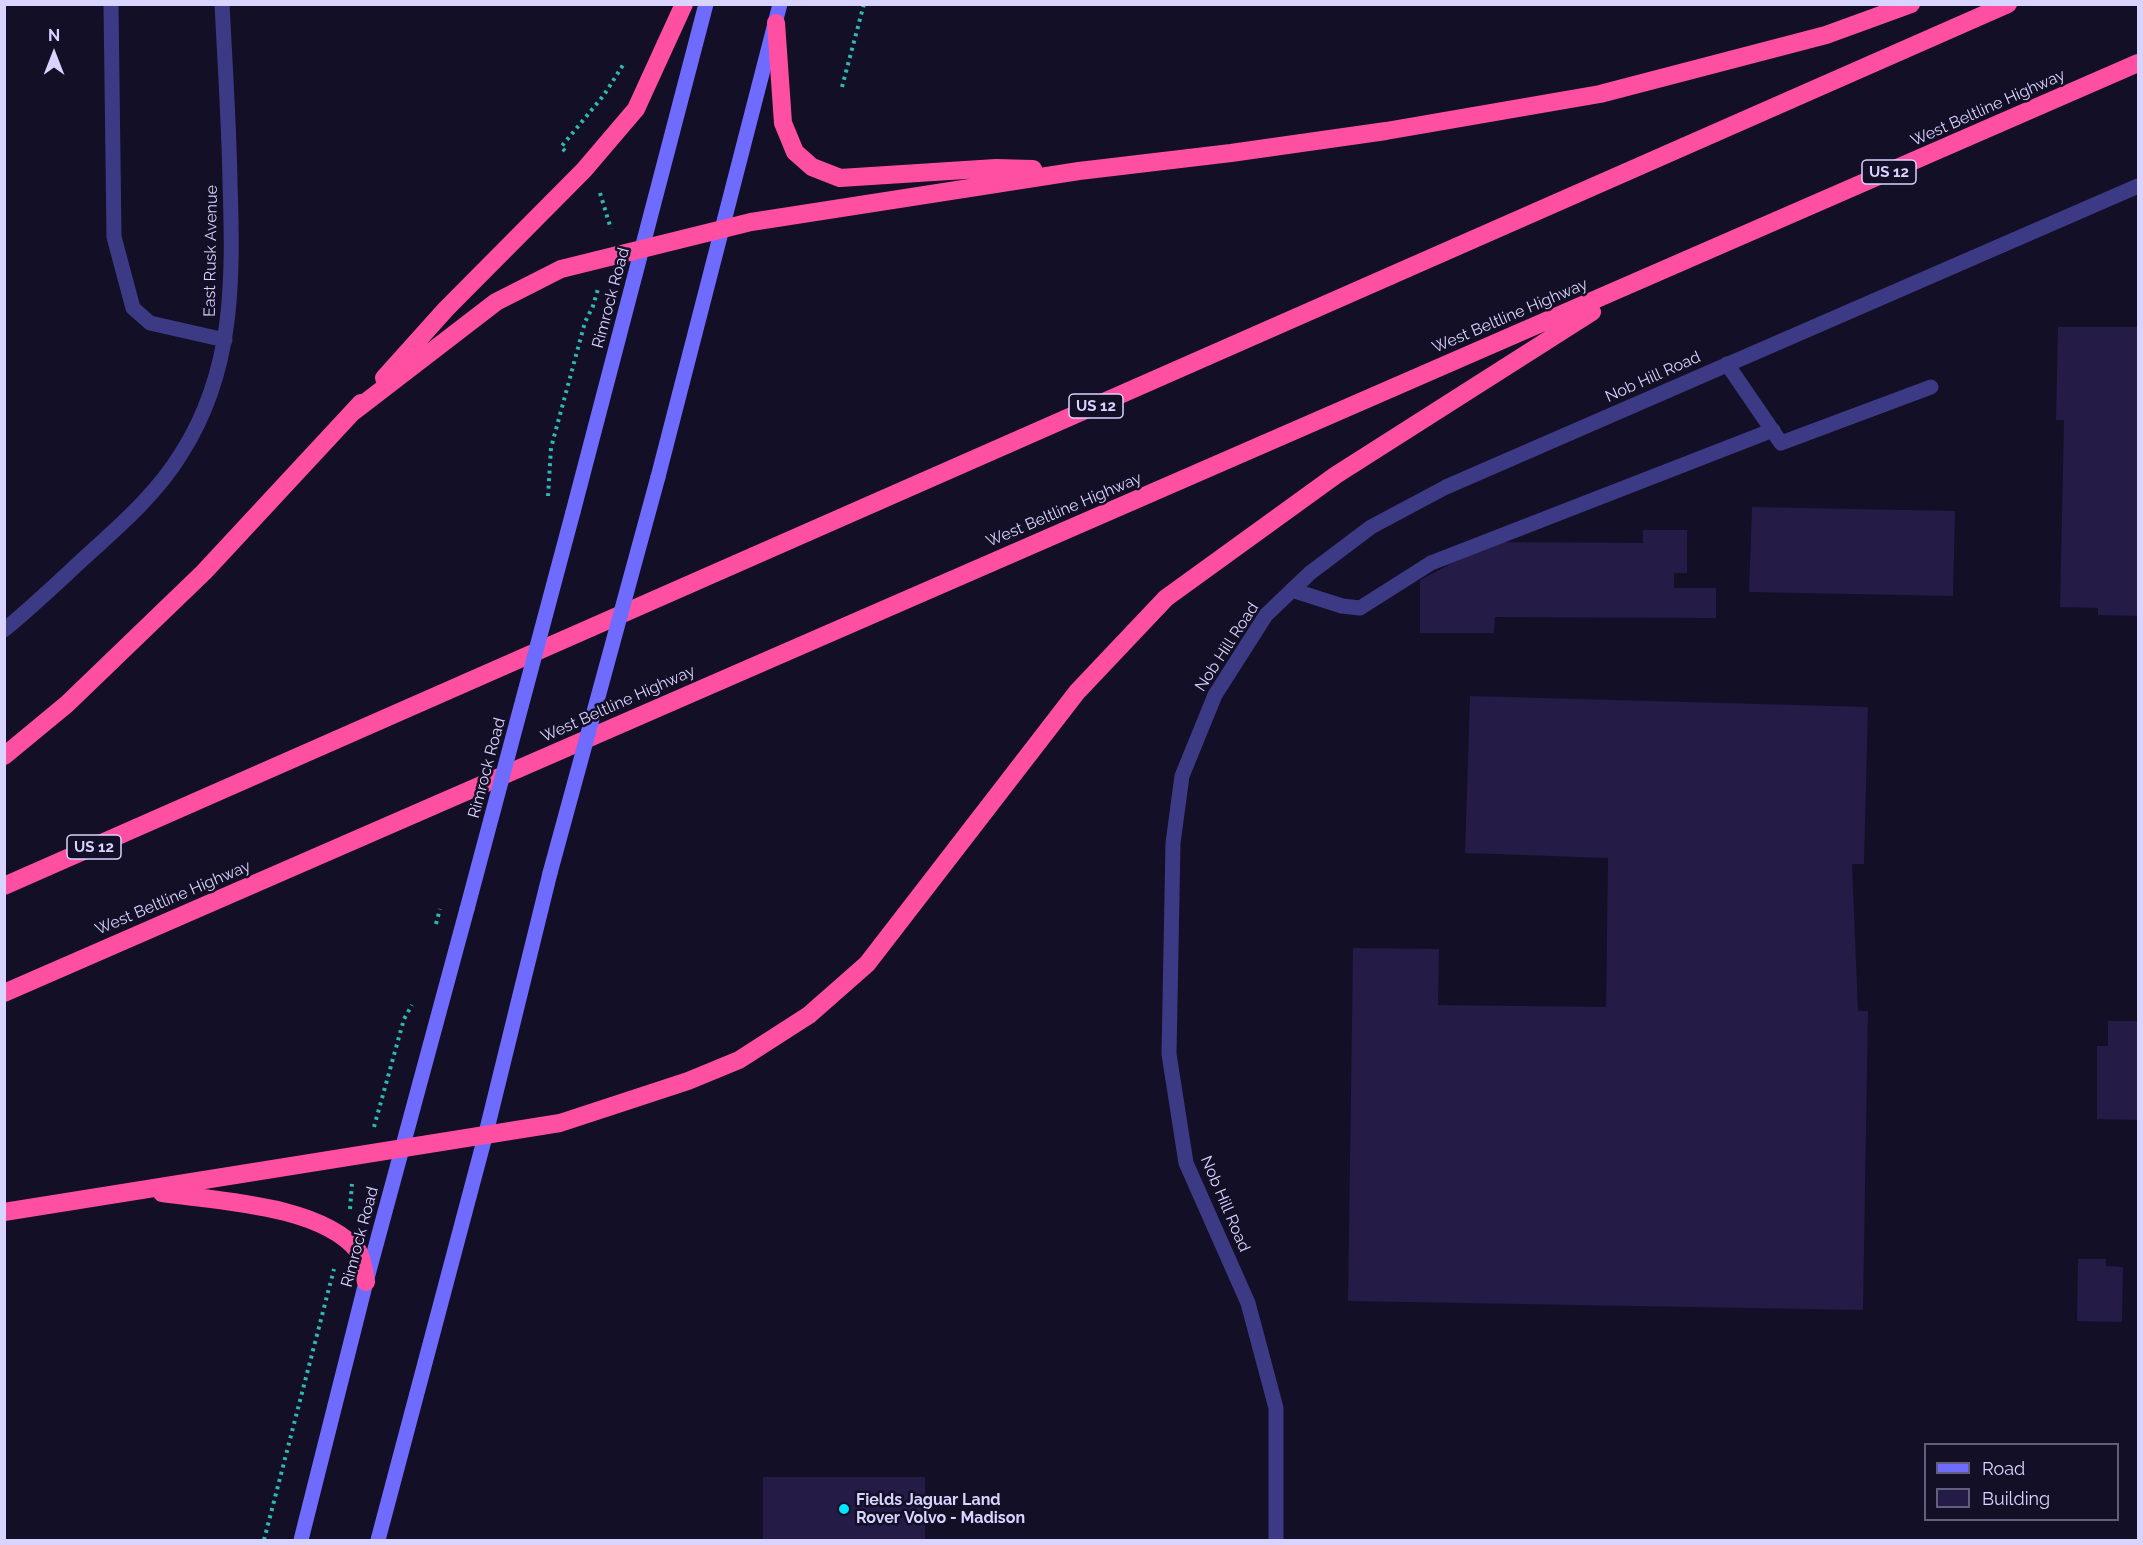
<!DOCTYPE html>
<style>
body{margin:0}
#map{position:relative;width:2143px;height:1545px;overflow:hidden;background:#130f26;font-family:Raleway,sans-serif}
canvas{display:block}
.frame{position:absolute;inset:0;border:6px solid #d9d4ff;pointer-events:none}
.legend{position:absolute;left:1924px;top:1443px;width:195px;height:78px;box-sizing:border-box;background:#130f26;border:2px solid #625e7d;margin:0;padding:8px 10px;list-style:none;font-size:18px;color:#d9d4ff}
.legend li{display:flex;align-items:center;gap:12px;height:30px}
.legend b{width:30px;border:2px solid #625e7d}
.north{position:absolute;left:24px;top:24px;width:60px;height:60px;-webkit-text-stroke:4px #130f26;paint-order:stroke;rotate:0deg;font-size:16px;font-weight:700;line-height:24px;text-align:center;color:#d9d4ff}
.north::after{content:'';display:block;margin:auto;width:21px;height:27px;background:#d9d4ff;clip-path:polygon(50% 0,100% 100%,50% 72%,0 100%)}
</style>
<div id="map">
<canvas width="2143" height="1545"></canvas>
<div class="frame"></div>
<ul class="legend">
<li><b style="height:8px;background:#6f6bff"></b>Road</li>
<li><b style="height:16px;background:#241b47"></b>Building</li>
</ul>
<div class="north">N</div>
</div>
<script>
const c = document.querySelector('canvas').getContext('2d');
c.lineJoin = 'round';
function fillPath(path, color) { c.fillStyle = color; c.fill(path, 'evenodd'); }
function stroke(path, color, width, dash) { c.strokeStyle = color; c.lineWidth = width; c.lineCap = dash ? 'butt' : 'round'; c.setLineDash(dash || []); c.stroke(path); }
function write(font, color, halo, rows, align = 'center') {
  c.font = font + ' Raleway,sans-serif'; c.lineWidth = 5; c.setLineDash([]); c.textBaseline = 'middle'; c.strokeStyle = halo; c.fillStyle = color; for (const [text, x, y, turn = 0] of rows) {
    c.save(); c.translate(x, y); c.rotate((+turn || 0) * Math.PI / 180); c.textAlign = isNaN(turn) ? turn : align; if (halo) c.strokeText(text, 0, 0); c.fillText(text, 0, 0); c.restore();
  }
}
fillPath(new Path2D(`
 M 2058,327 L 2138,327 L 2138,616 L 2098,615 L 2098,608 L 2060,607 L 2064,420 L 2056,420 Z
 M 1752,507 L 1955,511 L 1953,596 L 1749,592 Z
 M 1643,530 L 1687,530 L 1687,573 L 1674,573 L 1674,588 L 1716,588 L 1716,618 L 1495,617 L 1494,633 L 1420,633 L 1420,580 L 1493,542 L 1643,543 Z
 M 1470,696 L 1868,707 L 1864,864 L 1852,864 L 1858,1011 L 1868,1011 L 1863,1310 L 1348,1301 L 1353,948 L 1439,949 L 1438,1005 L 1606,1007 L 1608,858 L 1465,853 Z
 M 2108,1021 L 2138,1021 L 2138,1120 L 2097,1119 L 2097,1046 L 2108,1046 Z
 M 2078,1259 L 2106,1259 L 2106,1266 L 2123,1267 L 2122,1322 L 2077,1321 Z
 M 763,1477 L 925,1477 L 925,1540 L 763,1540 Z`), '#241b47');
stroke(new Path2D(`
 M 842,87 L 864,4
 M 565,151 L 561,147 L 604,95 L 623,65
 M 600,193 L 611,229
 M 548,496 L 551,448 L 585,322 L 593,306 L 598,289
 M 374,1127 L 404,1019 L 412,1005
 M 350,1209 L 352,1184
 M 264,1540 L 334,1269`), '#2fb8b0', 4, [3, 4.5]);
stroke(new Path2D(`
 M 111,4 L 114,237 L 133,308 L 150,323 L 225,340
 M 1727,364 L 1781,443 L 1931,387
 M 1292,590 L 1342,606 L 1360,608 L 1431,563 L 1773,430`), '#3d3a85', 15);
stroke(new Path2D(`
 M 4,630 C 31,608 56,584 82,560 C 117,528 156,495 181,454 C 235,370 233,278 230,182 C 229,123 225,64 222,4
 M 1276,1540 L 1276,1408 L 1248,1303 L 1186,1163 L 1169,1054 L 1173,843 L 1182,776 L 1215,695 L 1266,615 L 1310,573 L 1371,527 L 1446,487 L 2138,186`), '#3d3a85', 15);
stroke(new Path2D(`
 M 658,477 L 780,4
 M 573,512 L 706,4
 M 301,1540 L 366,1282 L 467,909
 M 378,1540 L 486,1133 L 550,873`), '#6f6bff', 15);
stroke(new Path2D(`
 M 776,23 L 783,123 L 795,152 L 812,167 L 840,178 L 996,168 L 1033,169
 M 384,378 L 446,309 L 584,170 L 636,109 L 684,4
 M 353,412 L 496,302 L 561,269 L 751,222 L 1079,171 L 1231,153 L 1386,131 L 1600,94 L 1826,35 L 1911,4
 M 4,756 L 67,704 L 204,572 L 361,403
 M 4,886 L 2008,4
 M 4,993 L 2138,63
 M 162,1193 C 218,1201 321,1205 358,1251 C 363,1259 364,1273 366,1282
 M 4,1212 L 560,1123 L 688,1081 L 739,1060 L 809,1015 L 867,964 L 1077,692 L 1166,598 L 1336,475 L 1592,312`), '#ff4fa3', 18);
stroke(new Path2D(`
 M 436,924 L 440,909`), '#2fb8b0', 4, [3, 4.5]);
stroke(new Path2D(`
 M 550,873 L 658,477
 M 467,909 L 573,512`), '#6f6bff', 15);
for (const [x, y, r, color] of [
 [844,1509,6,"#00e5ff"]
]) { const dot = new Path2D(); dot.arc(x, y, r, 0, 2 * Math.PI); c.fillStyle = color; c.fill(dot); stroke(dot, '#130f26', 2); }
for (const [x, y, w] of [
 [1889,172,54],
 [1096,406,54],
 [94,847,54]
]) { const box = new Path2D(); box.roundRect(x - w / 2, y - 12, w, 24, 4.5); c.fillStyle = '#130f26'; c.fill(box); stroke(box, '#d9d4ff', 1.5); }
write('bold 15px', '#d9d4ff', null, [
 ["US 12",1889,172],
 ["US 12",1096,406],
 ["US 12",94,847]
]);
write('16px', '#d9d4ff', '#130f26', [
 ["West Beltline Highway",1988,108,-24],
 ["East Rusk Avenue",211,251,-89],
 ["Rimrock Road",611,298,-75],
 ["West Beltline Highway",1510,316,-23],
 ["Nob Hill Road",1653,377,-24],
 ["West Beltline Highway",1064,510,-23],
 ["Nob Hill Road",1227,647,-57],
 ["West Beltline Highway",618,704,-24],
 ["Rimrock Road",487,768,-75],
 ["West Beltline Highway",173,898,-23],
 ["Nob Hill Road",1225,1204,67],
 ["Rimrock Road",360,1237,-75]
]);
write('bold 16px', '#d9d4ff', '#130f26', [
 ["Fields Jaguar Land",856,1500],
 ["Rover Volvo - Madison",856,1518]
], 'left');
</script>
